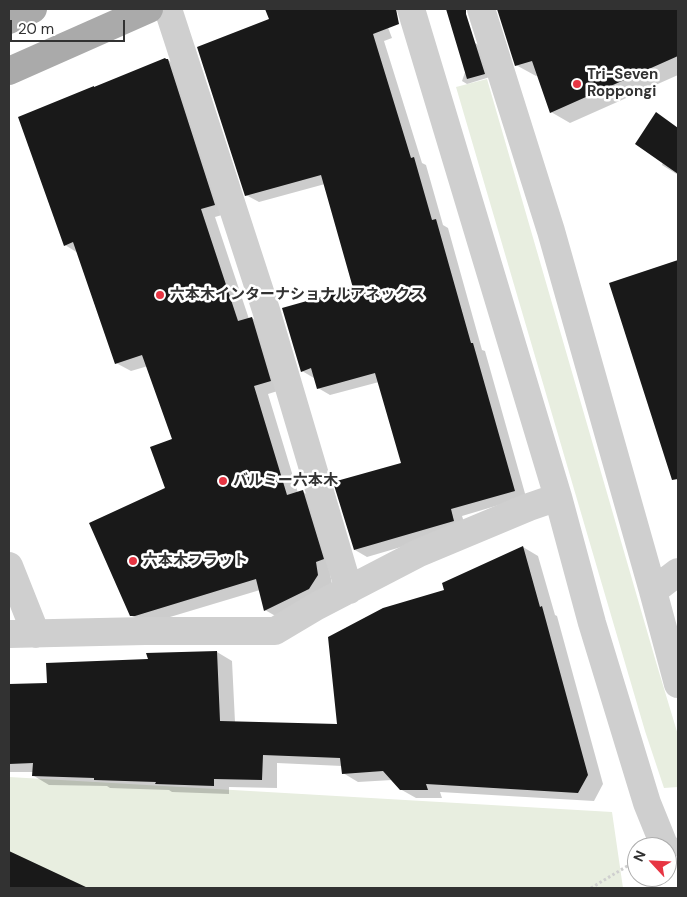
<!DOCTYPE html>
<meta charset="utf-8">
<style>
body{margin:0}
#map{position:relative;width:687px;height:897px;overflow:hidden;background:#fff;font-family:"DM Sans",sans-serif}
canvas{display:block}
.frame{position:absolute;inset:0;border:10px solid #323232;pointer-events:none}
.north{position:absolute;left:627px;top:837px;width:50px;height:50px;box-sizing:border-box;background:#fff;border:1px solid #adadad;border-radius:50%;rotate:295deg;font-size:14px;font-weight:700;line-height:20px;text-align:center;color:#323232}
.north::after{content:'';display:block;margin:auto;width:18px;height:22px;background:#e73543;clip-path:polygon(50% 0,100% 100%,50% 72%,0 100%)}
.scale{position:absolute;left:10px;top:20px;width:115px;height:22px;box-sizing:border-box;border:2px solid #323232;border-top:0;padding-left:6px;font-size:15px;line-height:18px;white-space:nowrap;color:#323232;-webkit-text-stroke:4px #fff;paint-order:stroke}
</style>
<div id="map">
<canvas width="687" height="897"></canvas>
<div class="frame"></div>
<div class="north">N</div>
<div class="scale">20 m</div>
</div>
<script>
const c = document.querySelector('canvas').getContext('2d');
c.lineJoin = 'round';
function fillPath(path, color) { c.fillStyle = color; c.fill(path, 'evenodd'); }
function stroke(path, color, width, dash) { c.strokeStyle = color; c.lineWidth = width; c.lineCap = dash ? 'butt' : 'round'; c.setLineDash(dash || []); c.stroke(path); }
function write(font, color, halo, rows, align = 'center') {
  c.font = font + ' "DM Sans","Noto Sans JP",sans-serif'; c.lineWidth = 5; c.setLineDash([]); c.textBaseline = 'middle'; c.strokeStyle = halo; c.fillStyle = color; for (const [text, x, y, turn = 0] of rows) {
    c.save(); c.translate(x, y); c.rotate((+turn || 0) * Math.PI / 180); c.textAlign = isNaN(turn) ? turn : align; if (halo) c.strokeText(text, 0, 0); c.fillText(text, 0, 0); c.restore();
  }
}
fillPath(new Path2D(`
 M 487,79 L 656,662 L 678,735 L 678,787 L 664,788 L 645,731 L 456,87 Z
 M 9,777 L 612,812 L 623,888 L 9,888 Z`), '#e8eee0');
fillPath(new Path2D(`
 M 279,9 L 381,9 L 392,38 L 384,41 L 422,163 L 426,165 L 443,225 L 448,228 L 482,350 L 485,351 L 526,497 L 462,516 L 466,528 L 367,557 L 355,550 L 402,464 L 379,382 L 330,395 L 318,388 L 314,378 L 302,371 L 355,289 L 325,184 L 259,202 L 246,195 L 271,20 L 268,13 Z
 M 499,9 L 678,9 L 678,75 L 570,123 L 551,112 L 539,75 L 536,76 L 516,65 Z
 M 475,43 L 480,46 L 490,77 L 467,84 L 462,81 Z
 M 168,60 L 182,68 L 229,213 L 215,217 L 249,319 L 252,318 L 266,327 L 284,389 L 268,394 L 298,493 L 303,492 L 317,500 L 332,584 L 279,618 L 265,610 L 260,590 L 150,623 L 145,623 L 130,615 L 166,489 L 174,440 L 148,366 L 131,371 L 116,363 L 78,253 L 65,245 Z
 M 665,119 L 678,128 L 678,175 L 662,165 L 663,162 Z
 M 678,262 L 678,456 L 677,456 L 610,284 Z
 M 523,547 L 538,556 L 555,615 L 557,616 L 603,784 L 594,801 L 440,792 L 442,798 L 416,798 L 400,789 L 392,780 L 358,782 L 343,773 L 342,766 L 277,763 L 277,788 L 229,787 L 229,794 L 172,792 L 169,790 L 110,788 L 107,786 L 49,785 L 34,776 L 34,772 L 9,772 L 9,685 L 48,684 L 150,660 L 148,654 L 217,652 L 232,661 L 235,722 L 338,725 L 445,591 Z
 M 9,852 L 85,888 L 9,888 Z`), '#0003');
fillPath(new Path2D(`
 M 265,9 L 396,9 L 399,24 L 373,34 L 411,158 L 414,157 L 432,220 L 436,219 L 471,343 L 473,343 L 515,491 L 451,509 L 454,521 L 354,550 L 333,482 L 401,463 L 375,373 L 317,389 L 311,368 L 301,372 L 282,308 L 353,288 L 321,175 L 245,196 L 197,47 L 269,19 Z
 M 446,9 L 466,9 L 466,14 L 485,74 L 467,79 Z
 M 497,9 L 678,9 L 678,56 L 550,113 L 532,61 L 515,66 Z
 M 165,58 L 166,59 L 168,59 L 215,205 L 201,209 L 238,321 L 252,317 L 271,381 L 254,386 L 287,495 L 303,490 L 324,559 L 316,562 L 318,575 L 309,589 L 264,611 L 256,579 L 135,616 L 130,616 L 89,523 L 165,488 L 150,447 L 172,439 L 142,355 L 115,364 L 73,242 L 64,246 L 18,117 L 94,86 L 94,87 Z
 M 656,112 L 678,128 L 678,174 L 635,144 Z
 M 678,260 L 678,479 L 672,480 L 609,283 Z
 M 523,546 L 540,607 L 542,606 L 588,775 L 578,793 L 426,784 L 428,790 L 400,790 L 383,771 L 342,774 L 340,758 L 263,755 L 262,780 L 214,779 L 214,786 L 155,784 L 156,782 L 94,780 L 94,778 L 32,776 L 33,763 L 9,764 L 9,684 L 47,683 L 46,663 L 148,659 L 146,653 L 217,651 L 220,721 L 337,724 L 328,637 L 383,608 L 444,590 L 442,583 Z
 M 9,851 L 88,888 L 9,888 Z`), '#191919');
stroke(new Path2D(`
 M 591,888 L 634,862`), '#cfcfcf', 3, [2.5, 2.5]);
stroke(new Path2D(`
 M 168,9 L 266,310 L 349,590
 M 411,9 L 558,497 L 592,623 L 647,803 L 664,845 L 666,847
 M 481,9 L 551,231 L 653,591 L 678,684
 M 9,566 L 36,634
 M 653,591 L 678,572
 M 9,634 L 145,631 L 275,631 L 317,606 L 419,553 L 529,507 L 558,497`), '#cfcfcf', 28);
stroke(new Path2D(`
 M 9,20 L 33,9
 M 9,71 L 149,9`), '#aaa', 28);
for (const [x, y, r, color] of [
 [577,84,5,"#e73543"],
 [160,295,5,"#e73543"],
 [223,481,5,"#e73543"],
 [133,561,5,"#e73543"]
]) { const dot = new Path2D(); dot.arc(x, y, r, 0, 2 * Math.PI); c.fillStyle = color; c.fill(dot); stroke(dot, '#fff', 2); }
write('bold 15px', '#323232', '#fff', [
 ["Tri-Seven",587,75],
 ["Roppongi",587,92],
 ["六本木インターナショナルアネックス",170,295],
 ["バルミー六本木",233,481],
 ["六本木フラット",143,561]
], 'left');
</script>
